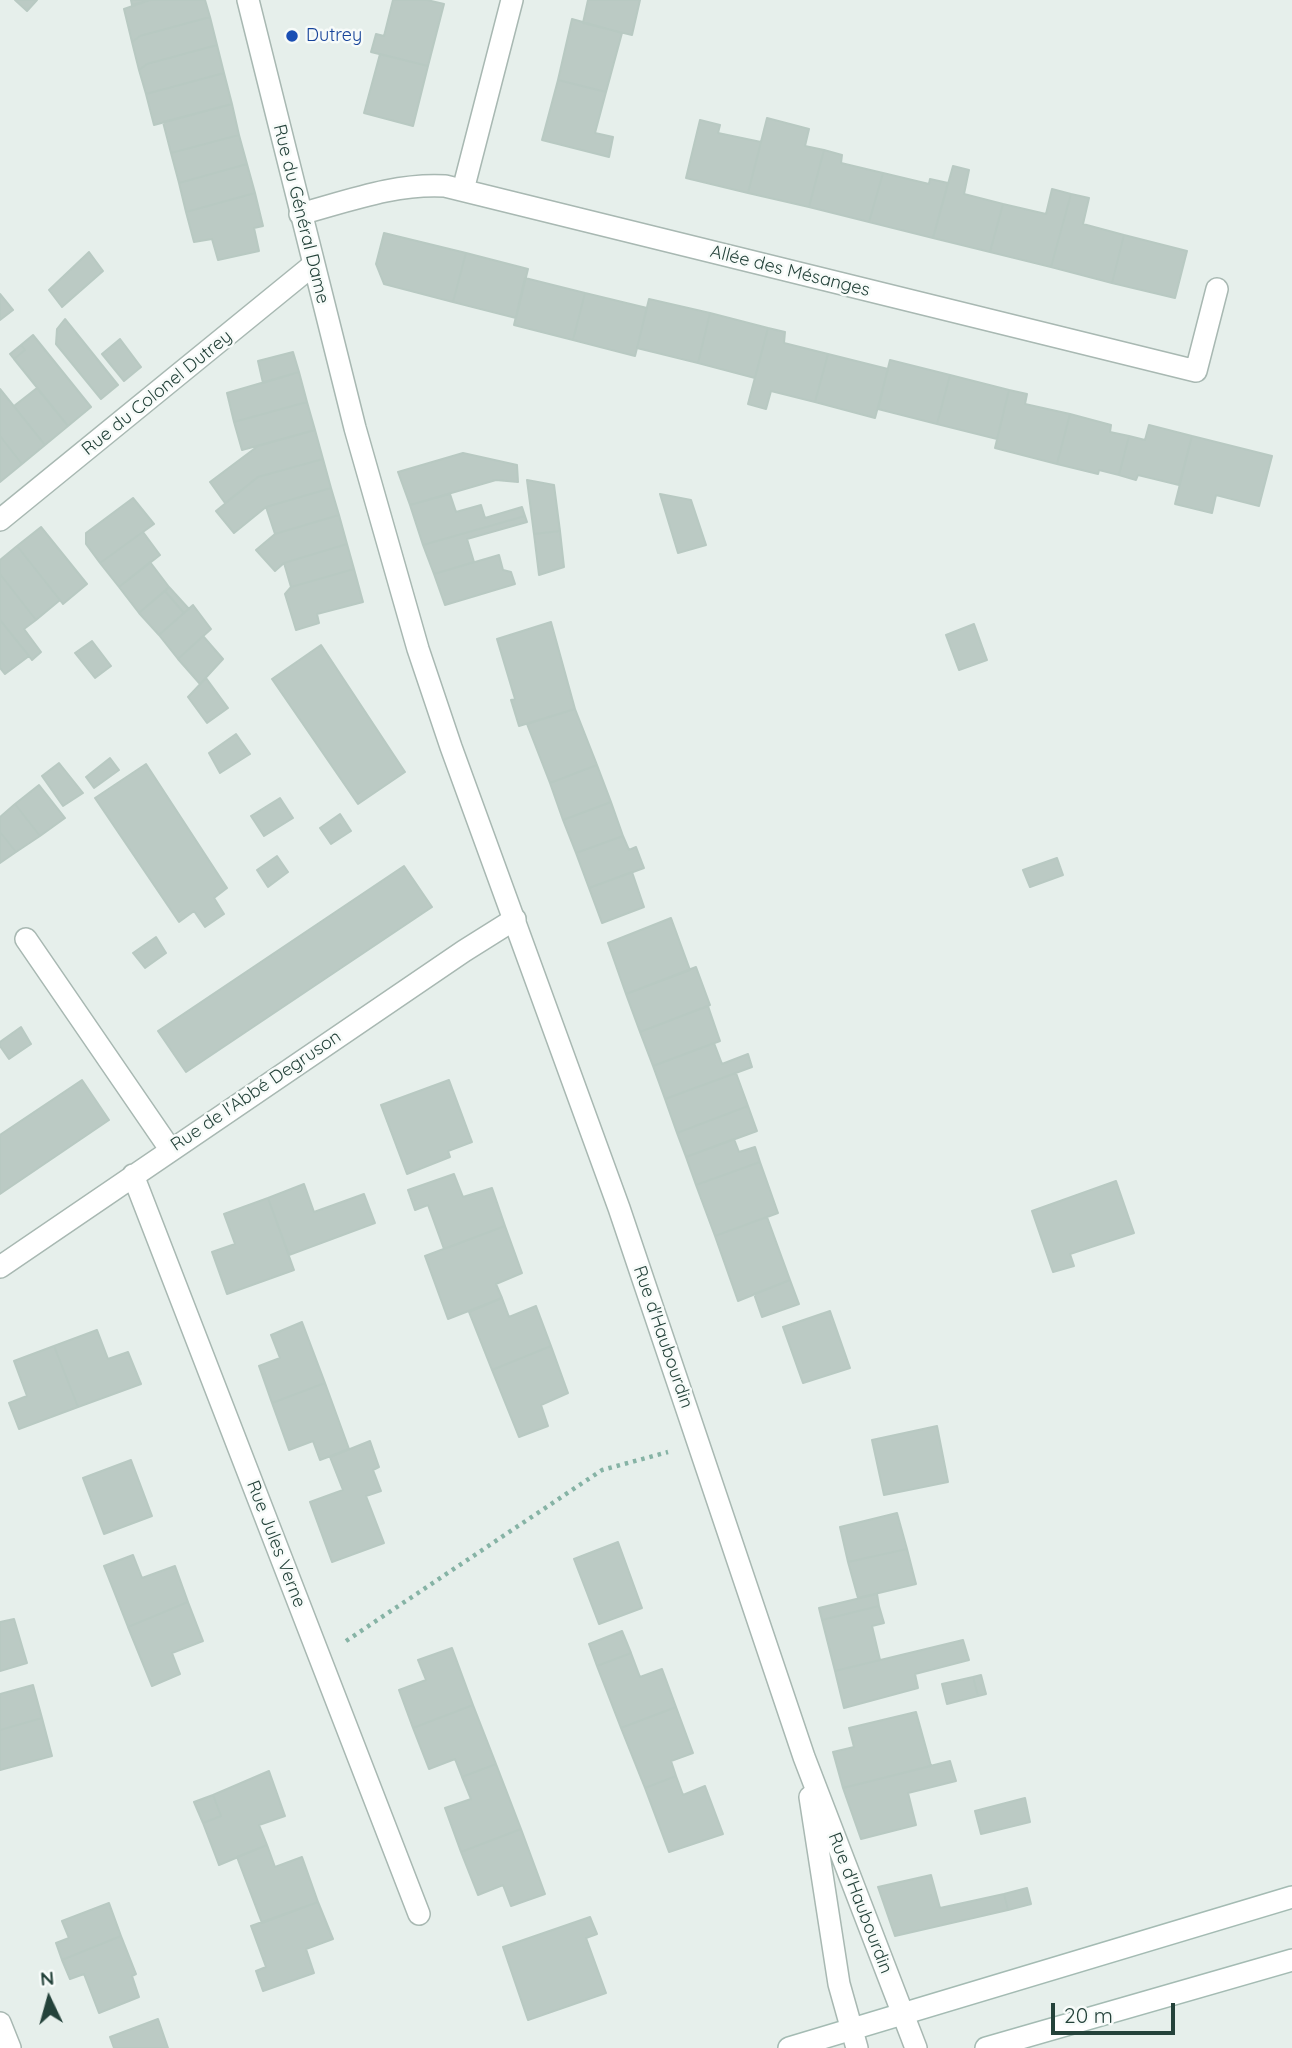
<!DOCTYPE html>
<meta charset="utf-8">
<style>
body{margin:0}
#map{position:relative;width:1292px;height:2048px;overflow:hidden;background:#e6efeb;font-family:Quicksand,sans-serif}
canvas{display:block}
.north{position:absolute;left:14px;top:1964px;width:70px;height:70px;-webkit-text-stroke:5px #f7fbf9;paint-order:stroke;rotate:355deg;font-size:19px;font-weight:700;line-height:28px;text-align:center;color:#24423a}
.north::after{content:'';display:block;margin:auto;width:24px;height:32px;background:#24423a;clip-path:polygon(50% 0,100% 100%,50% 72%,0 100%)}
.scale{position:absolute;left:1051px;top:2003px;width:124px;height:32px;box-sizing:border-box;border:4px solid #24423a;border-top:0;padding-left:9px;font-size:21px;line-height:24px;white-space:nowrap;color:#24423a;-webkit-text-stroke:5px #f7fbf9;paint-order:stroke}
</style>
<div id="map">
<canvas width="1292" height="2048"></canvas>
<div class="north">N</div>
<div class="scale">20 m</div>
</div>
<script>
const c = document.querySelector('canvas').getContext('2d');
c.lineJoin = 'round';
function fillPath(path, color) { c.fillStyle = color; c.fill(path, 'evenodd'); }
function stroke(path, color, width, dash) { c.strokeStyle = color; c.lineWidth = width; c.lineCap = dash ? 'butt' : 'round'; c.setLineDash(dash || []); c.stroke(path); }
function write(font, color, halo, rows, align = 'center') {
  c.font = font + ' Quicksand,sans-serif'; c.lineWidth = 5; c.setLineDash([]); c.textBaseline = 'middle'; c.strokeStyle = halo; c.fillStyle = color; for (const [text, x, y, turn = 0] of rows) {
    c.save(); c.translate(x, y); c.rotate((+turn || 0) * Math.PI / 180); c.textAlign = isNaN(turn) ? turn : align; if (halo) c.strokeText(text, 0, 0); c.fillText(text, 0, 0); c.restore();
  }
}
const building = new Path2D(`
 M 15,0 L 37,0 L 27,11 Z
 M 131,0 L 150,0 L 132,5 Z
 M 150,0 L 205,0 L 210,17 L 140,36 L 132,42 L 124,9 Z
 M 393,0 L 427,0 L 444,4 L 428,66 L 371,52 L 376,34 L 384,36 Z
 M 588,0 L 640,0 L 632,35 L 583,23 Z
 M 210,17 L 217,45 L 147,64 L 139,70 L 132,42 L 140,36 Z
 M 572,19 L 622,33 L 606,92 L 558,80 Z
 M 217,45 L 224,73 L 146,94 L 139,70 L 147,64 Z
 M 380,54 L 428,66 L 413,126 L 364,113 Z
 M 224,73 L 232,104 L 154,125 L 146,94 Z
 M 558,80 L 606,92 L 595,133 L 613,137 L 609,157 L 542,140 Z
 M 232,104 L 239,135 L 171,153 L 163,122 Z
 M 767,118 L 809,129 L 805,146 L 824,150 L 809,207 L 748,193 Z
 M 700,120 L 720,125 L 718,133 L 761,142 L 748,193 L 686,178 Z
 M 239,135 L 247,164 L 179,183 L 171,153 Z
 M 824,150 L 842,155 L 841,163 L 883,173 L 869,222 L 809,207 Z
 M 247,164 L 255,193 L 186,212 L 179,183 Z
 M 953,166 L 969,170 L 964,194 L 1003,204 L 990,252 L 933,238 Z
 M 883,173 L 929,184 L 930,179 L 948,183 L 933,238 L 869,222 Z
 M 1052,189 L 1071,194 L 1051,267 L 990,252 L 1003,204 L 1046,214 Z
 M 255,193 L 263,226 L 254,228 L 259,251 L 218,260 L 212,239 L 194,242 L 186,212 Z
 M 1071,194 L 1089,198 L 1083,224 L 1124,235 L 1112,283 L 1051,267 Z
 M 384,233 L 466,253 L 453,302 L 384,284 L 376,264 Z
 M 1124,235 L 1187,251 L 1175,298 L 1112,283 Z
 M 89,252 L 103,271 L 62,307 L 49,290 Z
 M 466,253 L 528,269 L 516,318 L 453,302 Z
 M 525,278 L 585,293 L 573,340 L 514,325 Z
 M 585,293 L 647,308 L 635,356 L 573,340 Z
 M 0,294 L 13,310 L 0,320 Z
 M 649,299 L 710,313 L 698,363 L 637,348 Z
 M 710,313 L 768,328 L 755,378 L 698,363 Z
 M 65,319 L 118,385 L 101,399 L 56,344 L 57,329 Z
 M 768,328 L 785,332 L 784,343 L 828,354 L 815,402 L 771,391 L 766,409 L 748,404 Z
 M 33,335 L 91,407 L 68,426 L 14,359 L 25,350 L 21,345 Z
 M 120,339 L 141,367 L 124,381 L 102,354 Z
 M 21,345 L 25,350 L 14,359 L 10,354 Z
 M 293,352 L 299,372 L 263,383 L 258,361 Z
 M 828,354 L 888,369 L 875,418 L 815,402 Z
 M 890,360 L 950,375 L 937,424 L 878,409 Z
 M 299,372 L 307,402 L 234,422 L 227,393 Z
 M 950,375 L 1009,390 L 997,439 L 937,424 Z
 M 37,388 L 68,426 L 45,445 L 14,406 Z
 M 0,389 L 45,445 L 22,464 L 0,436 Z
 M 1009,390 L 1027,394 L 1025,404 L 1070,414 L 1057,464 L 995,448 Z
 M 307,402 L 315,430 L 242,450 L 234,422 Z
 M 1070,414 L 1111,425 L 1110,432 L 1129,436 L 1119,475 L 1099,470 L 1098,474 L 1057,464 Z
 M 1149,425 L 1192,436 L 1179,485 L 1138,475 L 1136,480 L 1119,475 L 1129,436 L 1145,440 Z
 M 315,430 L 323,459 L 258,477 L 225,503 L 210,482 L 258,446 Z
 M 0,436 L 22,464 L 0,482 Z
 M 1192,436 L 1272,456 L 1259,506 L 1216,495 L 1212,513 L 1175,504 Z
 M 463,453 L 517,465 L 518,482 L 496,480 L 410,505 L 398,472 Z
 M 323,459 L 331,488 L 266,507 L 234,533 L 216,511 L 258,477 Z
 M 527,480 L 554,485 L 560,531 L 534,534 Z
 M 331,488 L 339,515 L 275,534 L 266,507 Z
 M 450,494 L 456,512 L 481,505 L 485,518 L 522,507 L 525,516 L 423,545 L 410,505 Z
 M 660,494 L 691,500 L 706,545 L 678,553 Z
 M 133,498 L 154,524 L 100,563 L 86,544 L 86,533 Z
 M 339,515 L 347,544 L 284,563 L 275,571 L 256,550 L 275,534 Z
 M 525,516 L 527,522 L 467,539 L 474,562 L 434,574 L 423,545 Z
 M 41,527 L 87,584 L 63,604 L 17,546 Z
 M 560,531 L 564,567 L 539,575 L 534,534 Z
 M 143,532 L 160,555 L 119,587 L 100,563 Z
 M 347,544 L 354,569 L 291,587 L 284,563 Z
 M 17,546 L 60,600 L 36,620 L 0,574 L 0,560 Z
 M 499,555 L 503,570 L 511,572 L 515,584 L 445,605 L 434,574 Z
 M 150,562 L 169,587 L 139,613 L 119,587 Z
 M 354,569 L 363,602 L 317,614 L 319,623 L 296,630 L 285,594 L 291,587 Z
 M 0,574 L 36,620 L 24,629 L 41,652 L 32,660 L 0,620 Z
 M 169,587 L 189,609 L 184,613 L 165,591 Z
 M 165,591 L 184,613 L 159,635 L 139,613 Z
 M 193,605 L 211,629 L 178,659 L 159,635 Z
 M 0,620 L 29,656 L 5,674 L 0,668 Z
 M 551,622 L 575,709 L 519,726 L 511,700 L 515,699 L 497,639 Z
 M 974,624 L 987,660 L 959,670 L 946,635 Z
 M 203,636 L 223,659 L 200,684 L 178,659 Z
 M 92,641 L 111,666 L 95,678 L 75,653 Z
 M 321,645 L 405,772 L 358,804 L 272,679 Z
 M 206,678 L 228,708 L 207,723 L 188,697 Z
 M 575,709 L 597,765 L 550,783 L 527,724 Z
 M 236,734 L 250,754 L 220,773 L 209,753 Z
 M 110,758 L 119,770 L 94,788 L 86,777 Z
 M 59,763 L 83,793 L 63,806 L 42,776 Z
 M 146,764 L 227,888 L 214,898 L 224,914 L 205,927 L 194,911 L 179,922 L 95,798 Z
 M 597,765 L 611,802 L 563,820 L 550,783 Z
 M 39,785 L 65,818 L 40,836 L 15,804 Z
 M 280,798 L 293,818 L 264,836 L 251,816 Z
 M 611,802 L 623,836 L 576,853 L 563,820 Z
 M 15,804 L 40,836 L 16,852 L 0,832 L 0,817 Z
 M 340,814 L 351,831 L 331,844 L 320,828 Z
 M 0,832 L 16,852 L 0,863 Z
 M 623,836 L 629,850 L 636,847 L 644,868 L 589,888 L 576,853 Z
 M 277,856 L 288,872 L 268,887 L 257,870 Z
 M 1057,858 L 1063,875 L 1030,887 L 1023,870 Z
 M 404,866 L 432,907 L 186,1072 L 158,1031 Z
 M 632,872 L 644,907 L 602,923 L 589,888 Z
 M 671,918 L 690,970 L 626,994 L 608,943 Z
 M 156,937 L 166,953 L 145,968 L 133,953 Z
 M 696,967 L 710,1005 L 640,1032 L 626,994 Z
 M 708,1006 L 720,1041 L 653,1066 L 640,1032 Z
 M 21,1027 L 31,1044 L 9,1059 L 0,1046 L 0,1042 Z
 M 714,1043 L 722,1064 L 748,1054 L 752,1067 L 665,1099 L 653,1066 Z
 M 736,1073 L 748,1106 L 677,1133 L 665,1099 Z
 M 82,1080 L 109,1120 L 0,1194 L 0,1135 Z
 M 449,1080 L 472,1142 L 448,1151 L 450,1157 L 407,1174 L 381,1105 Z
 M 748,1106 L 757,1131 L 686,1157 L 677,1133 Z
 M 734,1139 L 739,1152 L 755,1147 L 760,1162 L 696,1185 L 686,1157 Z
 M 760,1162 L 778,1213 L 715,1236 L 696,1185 Z
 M 454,1174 L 463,1197 L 492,1188 L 505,1226 L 444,1249 L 428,1205 L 415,1210 L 408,1190 Z
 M 1116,1181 L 1134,1233 L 1070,1254 L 1074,1266 L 1053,1272 L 1032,1211 Z
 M 304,1184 L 314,1212 L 364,1194 L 375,1223 L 289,1255 L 268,1198 Z
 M 268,1198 L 294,1270 L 227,1294 L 212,1252 L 235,1244 L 224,1214 Z
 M 767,1217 L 790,1280 L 738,1301 L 715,1236 Z
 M 505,1226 L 522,1273 L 496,1284 L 502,1298 L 448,1319 L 425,1256 Z
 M 790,1280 L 799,1304 L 762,1317 L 754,1294 Z
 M 502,1298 L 509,1317 L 536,1306 L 551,1346 L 492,1370 L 469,1312 Z
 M 830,1311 L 850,1368 L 803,1383 L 783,1327 Z
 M 302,1322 L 325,1383 L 272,1403 L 259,1366 L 280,1358 L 271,1335 Z
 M 97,1330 L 108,1359 L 128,1352 L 141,1384 L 78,1407 L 54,1346 Z
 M 54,1346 L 78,1407 L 19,1429 L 9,1403 L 27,1396 L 14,1361 Z
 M 551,1346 L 568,1393 L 541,1405 L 548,1426 L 519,1437 L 492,1370 Z
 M 325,1383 L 349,1449 L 320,1460 L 313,1441 L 289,1450 L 272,1403 Z
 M 937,1426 L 948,1482 L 884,1495 L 872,1440 Z
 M 370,1441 L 379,1467 L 373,1470 L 381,1491 L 366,1496 L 384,1543 L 332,1562 L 310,1502 L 343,1490 L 330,1457 Z
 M 131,1460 L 152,1516 L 104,1534 L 83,1478 Z
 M 897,1513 L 907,1549 L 848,1562 L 840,1527 Z
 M 618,1542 L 642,1608 L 599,1624 L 574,1559 Z
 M 907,1549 L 916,1584 L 858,1598 L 848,1562 Z
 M 133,1555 L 142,1578 L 175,1566 L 188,1602 L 128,1627 L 104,1566 Z
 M 877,1594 L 879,1606 L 822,1620 L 819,1608 Z
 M 188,1602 L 203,1641 L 172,1653 L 180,1674 L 152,1686 L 128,1627 Z
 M 879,1606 L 884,1623 L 872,1626 L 880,1660 L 835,1671 L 822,1620 Z
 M 14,1619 L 27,1663 L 0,1671 L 0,1622 Z
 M 622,1631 L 631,1653 L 597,1666 L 589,1644 Z
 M 963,1640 L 969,1660 L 915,1674 L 918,1688 L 844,1708 L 835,1671 Z
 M 452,1648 L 473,1705 L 413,1728 L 399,1690 L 426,1680 L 418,1660 Z
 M 631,1653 L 640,1677 L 662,1669 L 676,1707 L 621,1728 L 597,1666 Z
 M 981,1675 L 986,1694 L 978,1696 L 973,1677 Z
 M 973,1677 L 978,1696 L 947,1704 L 942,1684 Z
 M 33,1685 L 42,1718 L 0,1730 L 0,1694 Z
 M 473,1705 L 496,1764 L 462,1777 L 455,1759 L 429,1769 L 413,1728 Z
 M 676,1707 L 693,1753 L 671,1761 L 676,1776 L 645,1788 L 621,1728 Z
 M 916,1712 L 931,1766 L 843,1788 L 833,1752 L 854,1747 L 849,1728 Z
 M 42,1718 L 52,1756 L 0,1770 L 0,1730 Z
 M 950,1761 L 956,1781 L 908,1793 L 916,1825 L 861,1839 L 843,1788 Z
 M 496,1764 L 521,1829 L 461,1852 L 445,1808 L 471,1799 L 462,1777 Z
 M 269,1771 L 285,1816 L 259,1825 L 267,1845 L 219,1865 L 203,1823 L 221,1816 L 213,1795 Z
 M 676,1776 L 683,1795 L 705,1786 L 723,1834 L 669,1852 L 645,1788 Z
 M 213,1795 L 221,1816 L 203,1823 L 194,1802 Z
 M 1025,1798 L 1030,1822 L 981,1834 L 975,1811 Z
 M 521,1829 L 545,1894 L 511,1906 L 503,1885 L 478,1895 L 461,1852 Z
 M 267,1845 L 275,1867 L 302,1857 L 318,1902 L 262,1923 L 237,1857 Z
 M 931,1875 L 940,1908 L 1004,1894 L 1008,1910 L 895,1936 L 878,1887 Z
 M 1027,1888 L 1031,1904 L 1008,1910 L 1004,1894 Z
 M 318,1902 L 333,1939 L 306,1949 L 314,1973 L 263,1991 L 256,1971 L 266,1967 L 251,1926 Z
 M 109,1903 L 121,1936 L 62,1960 L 56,1943 L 69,1938 L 62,1921 Z
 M 590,1917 L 597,1934 L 586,1938 L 606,1993 L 528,2020 L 503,1947 Z
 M 121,1936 L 136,1974 L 132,1976 L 139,1997 L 99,2013 L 84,1974 L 70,1979 L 62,1960 Z
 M 158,2019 L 168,2048 L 114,2048 L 110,2037 Z`);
fillPath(building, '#bbcac4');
stroke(building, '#b8c9c2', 2);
const minor = new Path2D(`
 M 463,190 L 512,0
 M 300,214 C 348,201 396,183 445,186 L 1196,371 L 1217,289
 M 0,520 L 313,265
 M 26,939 L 170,1149
 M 133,1175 L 419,1914
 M 0,1267 L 464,951 L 515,919
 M 0,2023 L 10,2048`);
const tertiary = new Path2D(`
 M 248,0 L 355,428 L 418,649 L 451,747 L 619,1208 L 804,1757 L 916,2048
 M 810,1797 L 839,1984 L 857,2048`);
const secondary = new Path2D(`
 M 789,2048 L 1292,1897
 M 986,2048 L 1292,1960`);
stroke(minor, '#a8b8b2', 24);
stroke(tertiary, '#a8b8b2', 24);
stroke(secondary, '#a4bbb3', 24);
stroke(new Path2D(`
 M 346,1641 L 602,1470 L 668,1452`), '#86b3a5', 4.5, [3.5, 5]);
stroke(minor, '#fff', 21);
stroke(tertiary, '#fff', 21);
stroke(secondary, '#fff', 21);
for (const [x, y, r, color] of [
 [292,36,7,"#1a4fb4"]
]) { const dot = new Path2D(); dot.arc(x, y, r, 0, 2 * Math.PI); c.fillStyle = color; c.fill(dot); stroke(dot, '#f7fbf9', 2.5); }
write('18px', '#164399', '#f7fbf9', [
 ["Dutrey",306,36]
], 'left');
write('18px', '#24423a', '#f7fbf9', [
 ["Rue du Général Dame",301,214,76],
 ["Allée des Mésanges",790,271,14],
 ["Rue du Colonel Dutrey",157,393,-39],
 ["Rue de l'Abbé Degruson",256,1091,-34],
 ["Rue d'Haubourdin",663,1337,71],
 ["Rue Jules Verne",276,1544,69],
 ["Rue d'Haubourdin",860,1903,69]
]);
</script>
